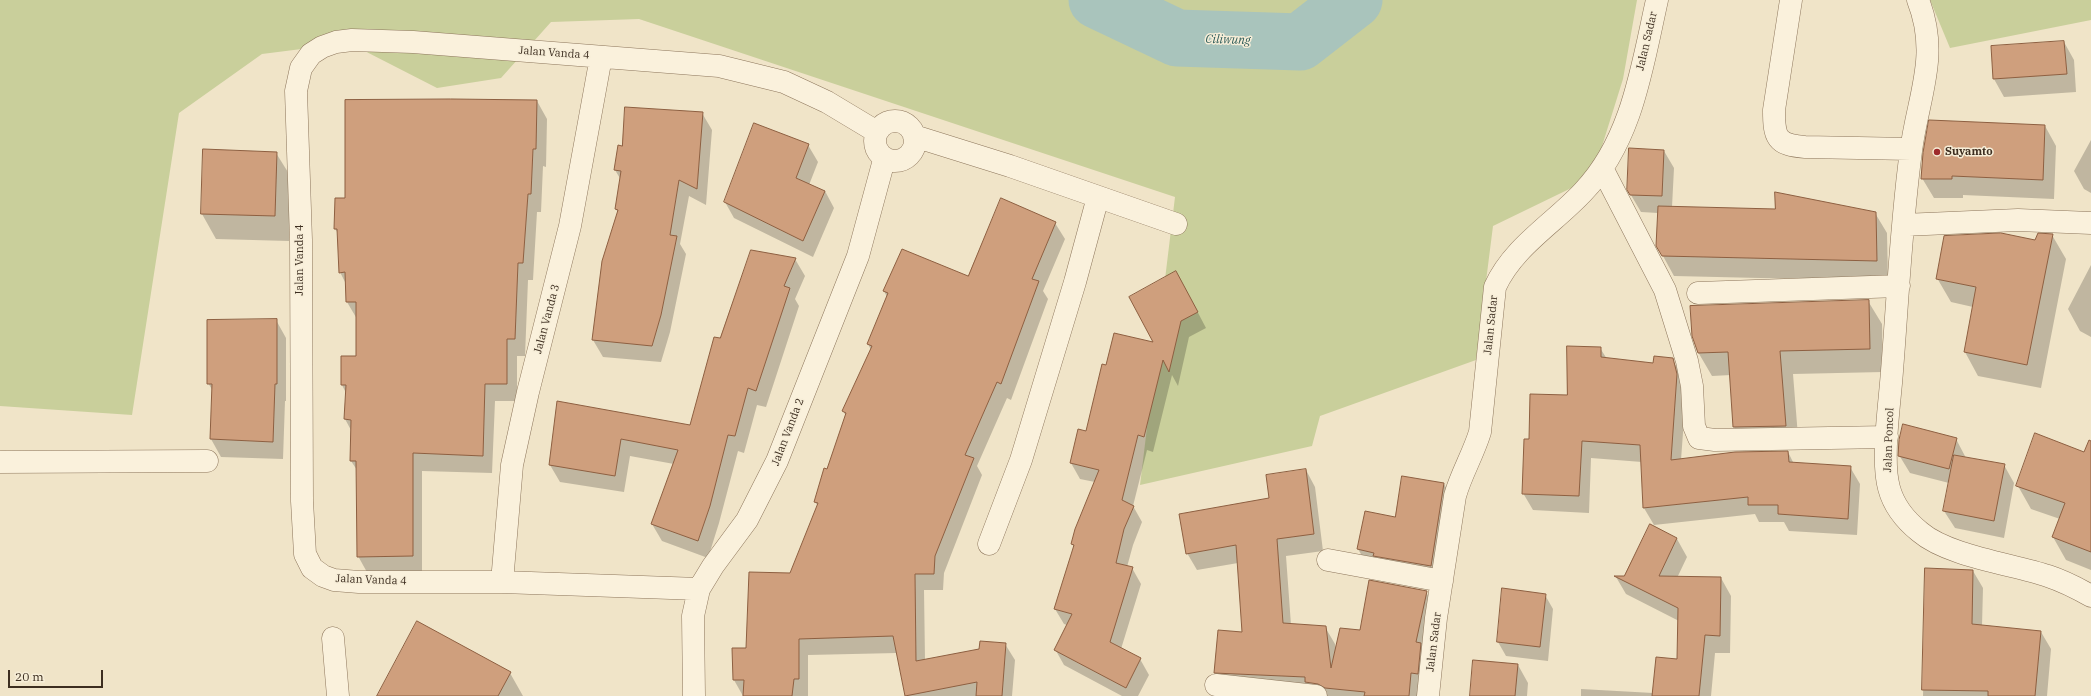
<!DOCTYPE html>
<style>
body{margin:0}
#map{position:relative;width:2091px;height:696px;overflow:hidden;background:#f0e4c8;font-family:"IBM Plex Serif",serif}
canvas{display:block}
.scale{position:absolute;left:8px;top:670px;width:95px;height:18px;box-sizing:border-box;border:2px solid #3d2e20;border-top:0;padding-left:5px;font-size:12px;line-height:14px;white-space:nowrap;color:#3d2e20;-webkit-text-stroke:3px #f7eed8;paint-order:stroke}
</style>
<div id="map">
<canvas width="2091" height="696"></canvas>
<div class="scale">20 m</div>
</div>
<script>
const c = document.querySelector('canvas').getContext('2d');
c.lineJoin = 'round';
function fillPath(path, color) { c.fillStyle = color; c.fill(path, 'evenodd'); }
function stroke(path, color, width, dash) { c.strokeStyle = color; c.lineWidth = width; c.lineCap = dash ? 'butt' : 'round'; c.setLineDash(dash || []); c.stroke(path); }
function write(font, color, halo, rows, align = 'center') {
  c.font = font + ' "IBM Plex Serif",serif'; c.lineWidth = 3; c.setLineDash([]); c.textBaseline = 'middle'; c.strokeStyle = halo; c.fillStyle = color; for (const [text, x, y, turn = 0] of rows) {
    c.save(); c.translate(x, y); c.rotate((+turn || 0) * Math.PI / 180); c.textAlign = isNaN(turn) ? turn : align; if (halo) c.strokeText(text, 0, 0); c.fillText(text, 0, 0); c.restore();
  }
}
fillPath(new Path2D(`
 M 0,0 L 1637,0 L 1623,79 L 1592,178 L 1493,226 L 1476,360 L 1320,416 L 1312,446 L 1140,485 L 1175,197 L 639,19 L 551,22 L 501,78 L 437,88 L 349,43 L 262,54 L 179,113 L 132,415 L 0,406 Z
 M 1930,0 L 2091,0 L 2091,20 L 1950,48 Z`), '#c9cf9b');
fillPath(new Path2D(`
 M 2064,42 L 2074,60 L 2076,92 L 2004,97 L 1994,79 L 1992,47 Z
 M 537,101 L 547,119 L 546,167 L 543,166 L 541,212 L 537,212 L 533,280 L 528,280 L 525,356 L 517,356 L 517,401 L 495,401 L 492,473 L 422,471 L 422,574 L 368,574 L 358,556 L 357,470 L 351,461 L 352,432 L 345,419 L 346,393 L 342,385 L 357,357 L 357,319 L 347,302 L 346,284 L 340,272 L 338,233 L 335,229 L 346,199 Z
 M 702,113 L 712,130 L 706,205 L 689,196 L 680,244 L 686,254 L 670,332 L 661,362 L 603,357 L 593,340 L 618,213 L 616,209 L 621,180 L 615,170 L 623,147 Z
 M 2045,126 L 2056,146 L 2054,199 L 1963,195 L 1963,198 L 1934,198 L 1922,178 Z
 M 2091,140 L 2091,193 L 2084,189 L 2074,171 Z
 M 808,145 L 818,162 L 809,185 L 825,191 L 834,208 L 813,257 L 734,218 L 725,202 Z
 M 204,151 L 276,153 L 291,177 L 289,241 L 216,239 L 202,214 Z
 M 1664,151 L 1674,168 L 1672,207 L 1875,213 L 1887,233 L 1888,281 L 1674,276 L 1663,256 L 1658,213 L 1641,212 L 1628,190 Z
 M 1055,223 L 1065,239 L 1043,291 L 1048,299 L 1011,400 L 1007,398 L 977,466 L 982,475 L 944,573 L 943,590 L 924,590 L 925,660 L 1005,644 L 1015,660 L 1012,696 L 906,696 L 897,653 L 808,655 L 808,696 L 743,696 L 734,680 L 747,649 L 791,574 L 818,506 L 815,502 L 846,416 L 843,411 L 871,350 L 868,344 L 887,297 L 884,291 L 969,277 Z
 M 2052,235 L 2066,259 L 2041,388 L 1978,376 L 1965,352 L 1973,307 L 1951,302 L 1937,278 Z
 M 795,259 L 805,276 L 795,299 L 799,306 L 766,407 L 757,405 L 744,453 L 738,451 L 719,523 L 708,558 L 662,541 L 652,524 L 674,464 L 630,456 L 624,492 L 560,482 L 550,465 L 558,402 L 690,426 L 721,339 Z
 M 2091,265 L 2091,337 L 2080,331 L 2068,309 Z
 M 1185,288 L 1206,328 L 1189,337 L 1178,386 L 1172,375 L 1153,452 L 1147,450 L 1133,506 L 1142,522 L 1133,545 L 1127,567 L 1132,568 L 1141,584 L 1121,649 L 1140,659 L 1149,675 L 1138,696 L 1122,696 L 1064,665 L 1055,649 L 1067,625 L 1064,624 L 1055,609 L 1074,547 L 1072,544 L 1095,482 L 1080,479 L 1071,463 L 1087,432 L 1107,366 L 1155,344 Z
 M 1868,301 L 1882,324 L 1883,372 L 1793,374 L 1799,449 L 1748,450 L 1734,427 L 1731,375 L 1712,376 L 1698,352 Z
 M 276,320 L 286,338 L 286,401 L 285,401 L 283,459 L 221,457 L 211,439 L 213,391 L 208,383 Z
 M 1600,348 L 1607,359 L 1654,364 L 1672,359 L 1682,376 L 1686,392 L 1681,460 L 1788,452 L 1794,464 L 1850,467 L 1860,484 L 1857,535 L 1789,531 L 1784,522 L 1759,522 L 1755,514 L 1654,525 L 1644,508 L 1642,462 L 1591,458 L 1589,513 L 1533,510 L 1523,493 L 1530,440 L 1568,396 Z
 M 1956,439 L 1966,458 L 2004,465 L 2014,483 L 2004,538 L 1955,528 L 1944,511 L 1949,483 L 1910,473 L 1899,455 Z
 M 2091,456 L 2091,570 L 2066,560 L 2053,537 L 2060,519 L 2031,509 L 2018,486 Z
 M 1306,470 L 1315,487 L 1323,551 L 1286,556 L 1291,625 L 1325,627 L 1335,644 L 1336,649 L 1360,631 L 1426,592 L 1436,609 L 1420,696 L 1285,696 L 1224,690 L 1215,673 L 1243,633 L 1238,563 L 1197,570 L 1187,553 L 1270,499 Z
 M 1444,484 L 1454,501 L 1441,583 L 1368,566 L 1358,549 Z
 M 1650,526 L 1677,539 L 1687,557 L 1677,578 L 1721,578 L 1731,596 L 1730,653 L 1715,653 L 1711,696 L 1581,696 L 1581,689 L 1653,693 L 1678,661 L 1679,621 L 1626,594 L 1616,577 L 1625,577 Z
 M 1926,569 L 1973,571 L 1983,588 L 1982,626 L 2041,632 L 2051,649 L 2047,696 L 2050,696 L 1923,696 Z
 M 1503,589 L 1545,595 L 1553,609 L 1548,661 L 1506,656 L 1498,642 Z
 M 1518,665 L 1528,683 L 1527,696 L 1471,696 Z
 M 510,673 L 523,696 L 378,696 Z`), '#0003');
stroke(new Path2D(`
 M 1097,0 L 1177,38 L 1300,42 L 1354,0`), '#a9c4bc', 57);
const building = new Path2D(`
 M 2064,41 L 2067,74 L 1993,79 L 1991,46 Z
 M 451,99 L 537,100 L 536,149 L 533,149 L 531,194 L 528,194 L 523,263 L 518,263 L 515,339 L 507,339 L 507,384 L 485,384 L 483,456 L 413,453 L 413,556 L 357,557 L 356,461 L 350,461 L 351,420 L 344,419 L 346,385 L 341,385 L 341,356 L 356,356 L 356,302 L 346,302 L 345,272 L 339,273 L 337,229 L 334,229 L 335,198 L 345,198 L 345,100 Z
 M 625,107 L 703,112 L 697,189 L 679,180 L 670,235 L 677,236 L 661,315 L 652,346 L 592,340 L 602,261 L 618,210 L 615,209 L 621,171 L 614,170 L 618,145 L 622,146 Z
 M 1929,120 L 2045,125 L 2043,180 L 1952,176 L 1952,179 L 1921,179 L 1923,153 Z
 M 754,123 L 809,144 L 796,178 L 825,191 L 803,241 L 724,202 Z
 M 1629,148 L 1664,150 L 1662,196 L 1630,195 L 1627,190 Z
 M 203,149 L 277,152 L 275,216 L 201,214 Z
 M 1775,192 L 1876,212 L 1877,261 L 1662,256 L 1656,246 L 1658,206 L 1775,209 Z
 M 1001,198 L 1056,222 L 1032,279 L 1039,281 L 1001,384 L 997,382 L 965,455 L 974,458 L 935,556 L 934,574 L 915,574 L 916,661 L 979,649 L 980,641 L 1006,643 L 1002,696 L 976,696 L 977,682 L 905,696 L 893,636 L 799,639 L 799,679 L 794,679 L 792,696 L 743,696 L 744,680 L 733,680 L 732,648 L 746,648 L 749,572 L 790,573 L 818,503 L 814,502 L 824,468 L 827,469 L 846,413 L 842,411 L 872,346 L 867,344 L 888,293 L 883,291 L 902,249 L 968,276 Z
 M 2001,233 L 2035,240 L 2038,233 L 2053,234 L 2027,365 L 1964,352 L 1976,287 L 1936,279 L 1944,236 Z
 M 751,250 L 796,258 L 784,286 L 790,288 L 756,391 L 748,388 L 735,436 L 728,435 L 710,506 L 698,541 L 651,524 L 678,450 L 621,439 L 615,476 L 549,465 L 557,401 L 690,425 L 714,337 L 720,338 Z
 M 1176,271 L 1198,312 L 1181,321 L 1169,372 L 1163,360 L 1144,437 L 1138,435 L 1122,500 L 1134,506 L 1124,529 L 1116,563 L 1133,567 L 1110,642 L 1141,658 L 1126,688 L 1054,650 L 1072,614 L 1054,609 L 1074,545 L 1071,544 L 1075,529 L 1099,470 L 1070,463 L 1078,429 L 1086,431 L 1102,364 L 1106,365 L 1114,333 L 1153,342 L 1129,297 Z
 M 1869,300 L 1870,349 L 1780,351 L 1786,426 L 1733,427 L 1728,352 L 1698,353 L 1692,336 L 1690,306 Z
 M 277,319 L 277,384 L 275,384 L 273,442 L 210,439 L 212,384 L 207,384 L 207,320 Z
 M 1567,346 L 1601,347 L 1601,357 L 1653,363 L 1654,356 L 1673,358 L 1677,374 L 1671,460 L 1735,452 L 1788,451 L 1789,462 L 1851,466 L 1848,519 L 1778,514 L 1778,505 L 1748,505 L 1748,497 L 1643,508 L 1640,445 L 1582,441 L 1579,496 L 1522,494 L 1524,439 L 1529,439 L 1530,394 L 1567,395 Z
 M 1903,424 L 1957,438 L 1949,469 L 1898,456 L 1899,440 Z
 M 2035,433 L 2084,452 L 2089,440 L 2091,441 L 2091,552 L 2052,537 L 2065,503 L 2016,486 Z
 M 1954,455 L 2005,464 L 1994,521 L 1943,511 Z
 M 1306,469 L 1314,534 L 1277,539 L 1283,623 L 1326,626 L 1331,668 L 1340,628 L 1360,630 L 1369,580 L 1427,591 L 1416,642 L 1421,643 L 1418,674 L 1411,673 L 1409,696 L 1364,696 L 1365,692 L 1325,688 L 1318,684 L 1305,682 L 1305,677 L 1214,673 L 1218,630 L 1242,632 L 1236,545 L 1186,554 L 1179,514 L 1269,498 L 1266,475 Z
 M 1402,476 L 1444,483 L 1431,566 L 1373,556 L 1374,553 L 1357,549 L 1365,511 L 1395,517 Z
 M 1650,524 L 1677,538 L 1659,576 L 1721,577 L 1720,636 L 1705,635 L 1699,696 L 1652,696 L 1656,657 L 1677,659 L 1678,608 L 1614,576 L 1624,576 Z
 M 1925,568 L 1973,570 L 1972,624 L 2041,631 L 2035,696 L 1988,696 L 1988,691 L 1922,690 Z
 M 1502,588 L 1546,594 L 1540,647 L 1497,642 Z
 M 417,621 L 511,672 L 498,696 L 377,696 Z
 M 1473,660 L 1518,664 L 1515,696 L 1470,696 Z`);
fillPath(building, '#cf9f7d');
stroke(building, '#8d5f41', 1);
const street = new Path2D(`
 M 1791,0 L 1774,110 C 1774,137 1776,145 1805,147 L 1911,149
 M 1918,0 C 1940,56 1918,96 1911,151 C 1901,224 1898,297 1892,371 C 1890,402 1881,459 1889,488 C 1894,507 1905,520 1920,532 C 1948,556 2012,564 2048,576 C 2063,581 2077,588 2091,596
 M875 141a20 20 0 1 1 40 0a20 20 0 1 1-40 0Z
 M 914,136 L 1010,166 L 1176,224
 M 1602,168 L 1665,290 L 1687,361 L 1692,386 L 1694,426 L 1699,438 L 1715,440 L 1887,437
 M 1903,225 L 2018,220 L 2091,223
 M 1698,293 L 1899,286
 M 0,462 L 207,461
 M 989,544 L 1021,460 L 1075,282 L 1098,197
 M 1328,560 L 1442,581
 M 502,582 L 512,465 L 528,392 L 570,226 L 601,57
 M 699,589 L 502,582 L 359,582 L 334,580 L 323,576 L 312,568 L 305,554 L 302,501 L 301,240 L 296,91 L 301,68 L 311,54 L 322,47 L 336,42 L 352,40 L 413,42 L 719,66 L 784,82 L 827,102 L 877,132
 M 333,638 L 338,696
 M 1216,685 L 1316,696
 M 694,696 L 693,616 L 699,589 L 713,566 L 747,520 L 777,461 L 858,256 L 884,160
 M 1428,696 L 1436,618 L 1455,496 C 1461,474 1473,455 1480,432 L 1495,287 C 1513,247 1553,224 1583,192 C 1632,141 1642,67 1657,0`);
stroke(street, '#8d765c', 23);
stroke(street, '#faf1dc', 22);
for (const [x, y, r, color] of [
 [1937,152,4,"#9e2a2b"]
]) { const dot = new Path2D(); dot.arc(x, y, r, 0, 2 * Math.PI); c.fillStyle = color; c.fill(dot); stroke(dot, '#f7eed8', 1.5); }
write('11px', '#3d2e20', '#f7eed8', [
 ["Jalan Sadar",1647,41,-77],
 ["Jalan Vanda 4",554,53,4],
 ["Jalan Vanda 4",300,260,-90],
 ["Jalan Vanda 3",547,319,-75],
 ["Jalan Sadar",1491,325,-84],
 ["Jalan Vanda 2",788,432,-69],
 ["Jalan Poncol",1889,440,-88],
 ["Jalan Vanda 4",371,580,2],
 ["Jalan Sadar",1434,642,-83]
]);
write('bold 11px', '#3d2e20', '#f7eed8', [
 ["Suyamto",1945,152]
], 'left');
write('italic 12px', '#2f5d5a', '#f7eed8', [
 ["Ciliwung",1228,40,2]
]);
</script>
